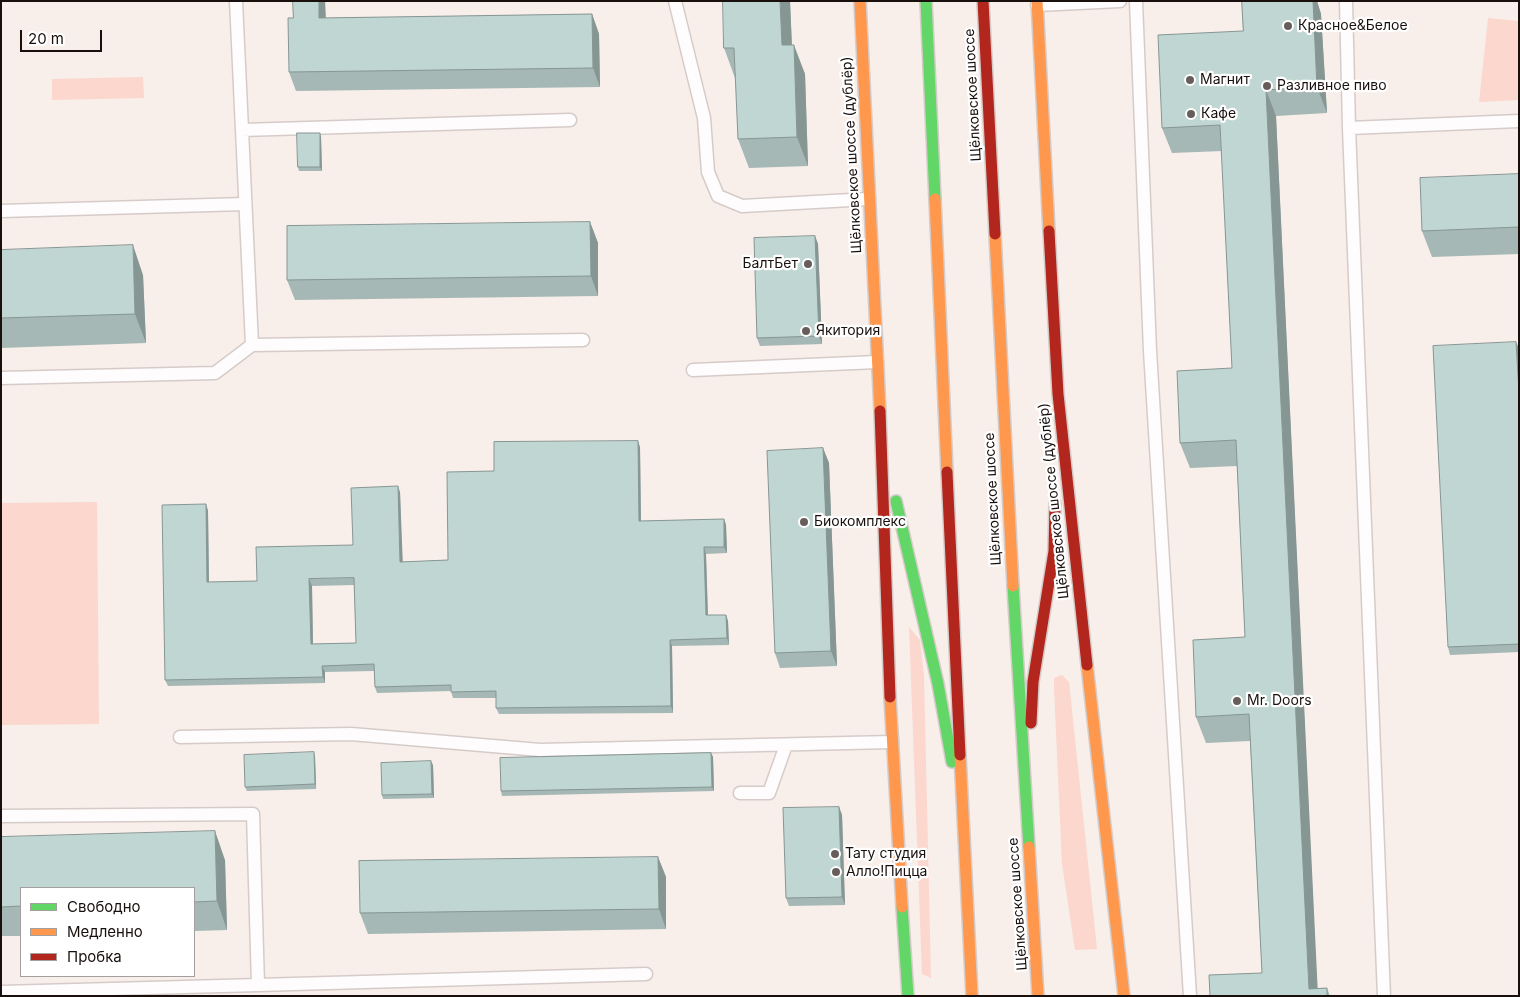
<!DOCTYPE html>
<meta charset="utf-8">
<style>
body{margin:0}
#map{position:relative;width:1520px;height:997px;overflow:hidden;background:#f8eeea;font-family:Inter,sans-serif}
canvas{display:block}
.frame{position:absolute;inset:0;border:2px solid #19100e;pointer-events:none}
.legend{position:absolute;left:20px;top:887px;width:175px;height:90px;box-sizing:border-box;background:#fff;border:1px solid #a39f9f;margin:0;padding:6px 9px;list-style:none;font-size:15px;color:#19100e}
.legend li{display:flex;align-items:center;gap:10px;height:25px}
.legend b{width:25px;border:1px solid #a39f9f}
.scale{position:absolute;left:20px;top:30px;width:82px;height:22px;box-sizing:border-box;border:2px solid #19100e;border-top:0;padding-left:6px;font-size:15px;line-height:18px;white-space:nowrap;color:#19100e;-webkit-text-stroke:4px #fff;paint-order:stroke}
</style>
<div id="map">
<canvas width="1520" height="997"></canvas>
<div class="frame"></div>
<ul class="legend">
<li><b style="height:6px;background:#63d668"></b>Свободно</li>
<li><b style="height:6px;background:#ff974d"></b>Медленно</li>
<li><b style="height:6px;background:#b3261e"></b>Пробка</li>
</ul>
<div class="scale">20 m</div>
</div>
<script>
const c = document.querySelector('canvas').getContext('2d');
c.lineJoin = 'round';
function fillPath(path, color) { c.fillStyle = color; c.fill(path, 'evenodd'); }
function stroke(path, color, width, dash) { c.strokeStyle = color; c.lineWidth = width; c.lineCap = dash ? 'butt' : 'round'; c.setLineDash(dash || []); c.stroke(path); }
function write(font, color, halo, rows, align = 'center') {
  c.font = font + ' Inter,sans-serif'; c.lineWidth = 4.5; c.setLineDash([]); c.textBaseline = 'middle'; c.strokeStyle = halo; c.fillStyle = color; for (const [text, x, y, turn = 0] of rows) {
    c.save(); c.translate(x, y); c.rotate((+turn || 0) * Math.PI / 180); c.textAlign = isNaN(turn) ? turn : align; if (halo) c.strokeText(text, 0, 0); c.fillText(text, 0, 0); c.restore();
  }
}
fillPath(new Path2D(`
 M 1488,18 L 1519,21 L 1519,100 L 1479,102 Z
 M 143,77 L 144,98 L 52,100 L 52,79 Z
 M 97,502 L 99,724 L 1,725 L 1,503 Z
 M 909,627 L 920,640 L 924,676 L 931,978 L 922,974 Z
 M 1062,675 L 1069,682 L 1070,691 L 1097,949 L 1075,950 L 1062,864 L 1054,689 L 1054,678 Z`), '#fbd7cd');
const lane = new Path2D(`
 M 236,1 L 252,345 L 583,340
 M 675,1 L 704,118 L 708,172 L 718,196 L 742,206 L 869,199
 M 1136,1 L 1150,351 L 1190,996
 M 1346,1 L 1349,128 L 1384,996
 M 1037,5 L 1120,1
 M 1349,128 L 1519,121
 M 242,130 L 570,120
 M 1,211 L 245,204
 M 693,370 L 877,362
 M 1,378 L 215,373 L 252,345
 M 180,737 L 351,734 L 540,750 L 892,742
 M 740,793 L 769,793 L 786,745
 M 1,816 L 253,814 L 258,985 L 646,974
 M 2,996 L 2,992 L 258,985`);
const fast = new Path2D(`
 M 926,1 L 935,199
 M 896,501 L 938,684 L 952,762
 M 1013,586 L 1029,847
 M 902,907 L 908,996`);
const slow = new Path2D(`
 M 860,1 L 880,411
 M 1037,1 L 1049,231
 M 935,199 L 947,472
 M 995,234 L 1013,586
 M 1087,665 L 1124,996
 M 890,697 L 902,907
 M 960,755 L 972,996
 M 1029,847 L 1038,996`);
const jam = new Path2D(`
 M 983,1 L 995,234
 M 1049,231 L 1058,394 L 1087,665
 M 880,411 L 890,697
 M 947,472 L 960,755
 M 1031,723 L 1033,682 L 1054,551 L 1055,503`);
stroke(lane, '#d5ccc9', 15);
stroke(fast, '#d5ccc9', 14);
stroke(slow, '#d5ccc9', 14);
stroke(jam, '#d5ccc9', 14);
stroke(lane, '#fefcfc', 12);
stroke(fast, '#63d668', 11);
stroke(slow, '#ff974d', 11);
stroke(jam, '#b3261e', 11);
fillPath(new Path2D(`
 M 293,1 L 325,1 L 326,18 L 592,14 L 599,34 L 600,87 L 296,91 L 289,72 L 293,18 Z
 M 790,1 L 792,45 L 805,74 L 808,166 L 749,168 L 738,139 L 736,78 L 735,78 L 724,48 Z
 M 1242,1 L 1317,1 L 1321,14 L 1327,113 L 1276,116 L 1317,988 L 1327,988 L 1330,996 L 1210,996 L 1262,973 L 1250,741 L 1206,743 L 1196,717 L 1245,637 L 1237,466 L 1190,468 L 1180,443 L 1232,368 L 1222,151 L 1172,153 L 1162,128 L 1243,31 Z
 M 321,137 L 322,171 L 299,171 L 298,167 Z
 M 1519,174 L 1519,254 L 1432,257 L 1422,231 Z
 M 590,222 L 598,243 L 598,296 L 295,300 L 287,280 Z
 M 815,236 L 818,244 L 822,344 L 760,346 L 757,338 Z
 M 1,250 L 143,275 L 146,343 L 1,348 Z
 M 1519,348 L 1519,652 L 1450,655 L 1448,647 Z
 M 640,447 L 641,521 L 724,519 L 726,525 L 727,553 L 706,554 L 708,615 L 726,615 L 728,621 L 729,645 L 672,646 L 673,713 L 499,714 L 496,708 L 496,698 L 453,698 L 451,691 L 377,693 L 375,687 L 374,671 L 325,672 L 325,683 L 168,686 L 165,680 L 206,504 L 208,511 L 209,582 L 257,581 L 353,545 L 400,492 L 402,562 L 448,560 L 494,471 ZM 354,585 L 356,643 L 313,644 L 312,586 Z
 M 823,448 L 829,463 L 837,666 L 780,668 L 775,653 Z
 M 711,753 L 713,757 L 714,791 L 502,796 L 501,791 Z
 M 315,756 L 316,789 L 247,791 L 245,787 Z
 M 433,765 L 434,798 L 383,799 L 382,795 Z
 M 839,807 L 842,815 L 845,905 L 789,906 L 786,898 Z
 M 1,837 L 225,860 L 227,930 L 194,931 L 194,888 L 21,888 L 21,936 L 1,936 Z
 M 658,857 L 666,877 L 666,929 L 368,934 L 360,913 Z`), '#a5b8b5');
fillPath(new Path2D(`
 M 319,1 L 325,1 L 326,37 L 319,18 Z
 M 780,1 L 790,1 L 793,74 L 782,45 Z
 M 1313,1 L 1317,1 L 1321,14 L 1327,113 L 1317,87 Z
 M 592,14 L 599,34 L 600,87 L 593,68 Z
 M 794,45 L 805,74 L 808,166 L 797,137 Z
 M 1266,90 L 1276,116 L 1318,996 L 1309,989 Z
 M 320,133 L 321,137 L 322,171 L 320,167 Z
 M 590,222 L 598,243 L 598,296 L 591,276 Z
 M 815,236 L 818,244 L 822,344 L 819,336 Z
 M 133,245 L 143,275 L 146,343 L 135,314 Z
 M 1516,342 L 1519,348 L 1519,392 Z
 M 638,441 L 640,447 L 641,527 L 639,521 Z
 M 823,448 L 829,463 L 837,666 L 831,651 Z
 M 398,486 L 400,492 L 403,568 L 400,562 Z
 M 206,504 L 208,511 L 209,589 L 207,582 Z
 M 724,519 L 726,525 L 727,553 L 724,547 Z
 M 704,547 L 706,554 L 708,622 L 706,615 Z
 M 309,579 L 312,586 L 313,651 L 311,644 Z
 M 726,615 L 728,621 L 729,645 L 727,638 Z
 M 670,640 L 672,646 L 673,713 L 671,706 Z
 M 322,666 L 325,672 L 325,683 L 323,677 Z
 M 314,752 L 315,756 L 316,789 L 315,784 Z
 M 711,753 L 713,757 L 714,791 L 712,787 Z
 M 431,761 L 433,765 L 434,798 L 432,794 Z
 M 839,807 L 842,815 L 845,905 L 842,897 Z
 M 215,831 L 225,860 L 227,930 L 217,901 Z
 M 658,857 L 666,877 L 666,929 L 659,909 Z`), '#869693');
const building = new Path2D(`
 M 293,1 L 319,1 L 319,18 L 592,14 L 593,68 L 289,72 L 288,18 L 293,18 Z
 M 723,1 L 780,1 L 782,45 L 794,45 L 797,137 L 738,139 L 734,48 L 724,48 Z
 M 1242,1 L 1313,1 L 1317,87 L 1266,90 L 1309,989 L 1327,988 L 1327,996 L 1210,996 L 1209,975 L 1262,973 L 1249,714 L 1196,717 L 1193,640 L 1245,637 L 1236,440 L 1180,443 L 1177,371 L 1232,368 L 1220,125 L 1162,128 L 1158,35 L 1243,31 Z
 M 297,133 L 320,133 L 320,167 L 298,167 Z
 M 1519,174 L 1519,227 L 1422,231 L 1420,178 Z
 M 590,222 L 591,276 L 287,280 L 287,226 Z
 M 815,236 L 819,336 L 757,338 L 754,238 Z
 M 133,245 L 135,314 L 1,318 L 1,250 Z
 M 1516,342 L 1519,392 L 1519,644 L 1448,647 L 1433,346 Z
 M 638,441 L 639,521 L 724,519 L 724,547 L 704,547 L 706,615 L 726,615 L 727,638 L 670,640 L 671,706 L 496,708 L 496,691 L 451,692 L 451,685 L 375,687 L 374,664 L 322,666 L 323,677 L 165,680 L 162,505 L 206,504 L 207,582 L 257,581 L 256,547 L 353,545 L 351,488 L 398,486 L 400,562 L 448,560 L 447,472 L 494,471 L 494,442 ZM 354,578 L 356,643 L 311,644 L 309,579 Z
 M 823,448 L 831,651 L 775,653 L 767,451 Z
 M 314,752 L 315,784 L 245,787 L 244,755 Z
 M 711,753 L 712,787 L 501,791 L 500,758 Z
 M 431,761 L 432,794 L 382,795 L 381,763 Z
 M 839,807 L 842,897 L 786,898 L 783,808 Z
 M 215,831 L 217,901 L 194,902 L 194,888 L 21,888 L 21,906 L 1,907 L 1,837 Z
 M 658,857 L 659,909 L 360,913 L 359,861 Z`);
fillPath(building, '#c0d6d2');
stroke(building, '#869693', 1);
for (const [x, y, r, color] of [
 [1288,26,5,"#675e5b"],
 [1190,80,5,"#675e5b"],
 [1267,86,5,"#675e5b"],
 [1191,114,5,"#675e5b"],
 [808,264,5,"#675e5b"],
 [806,331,5,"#675e5b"],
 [804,522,5,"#675e5b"],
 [1237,701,5,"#675e5b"],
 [835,854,5,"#675e5b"],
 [836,872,5,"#675e5b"]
]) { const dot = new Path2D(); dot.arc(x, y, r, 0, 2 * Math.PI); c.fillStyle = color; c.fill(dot); stroke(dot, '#fff', 2); }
write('14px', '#19100e', '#fff', [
 ["Красное&Белое",1298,26],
 ["Магнит",1200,80],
 ["Разливное пиво",1277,86],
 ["Кафе",1201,114],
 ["БалтБет",798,264,"right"],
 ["Якитория",816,331],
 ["Биокомплекс",814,522],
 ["Mr. Doors",1247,701],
 ["Тату студия",845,854],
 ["Алло!Пицца",846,872]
], 'left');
write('14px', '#19100e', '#fff', [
 ["Щёлковское шоссе",973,95,-93],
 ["Щёлковское шоссе (дублёр)",852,155,-93],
 ["Щёлковское шоссе",993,499,-93],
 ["Щёлковское шоссе (дублёр)",1054,501,-96],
 ["Щёлковское шоссе",1018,904,-94]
]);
</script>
